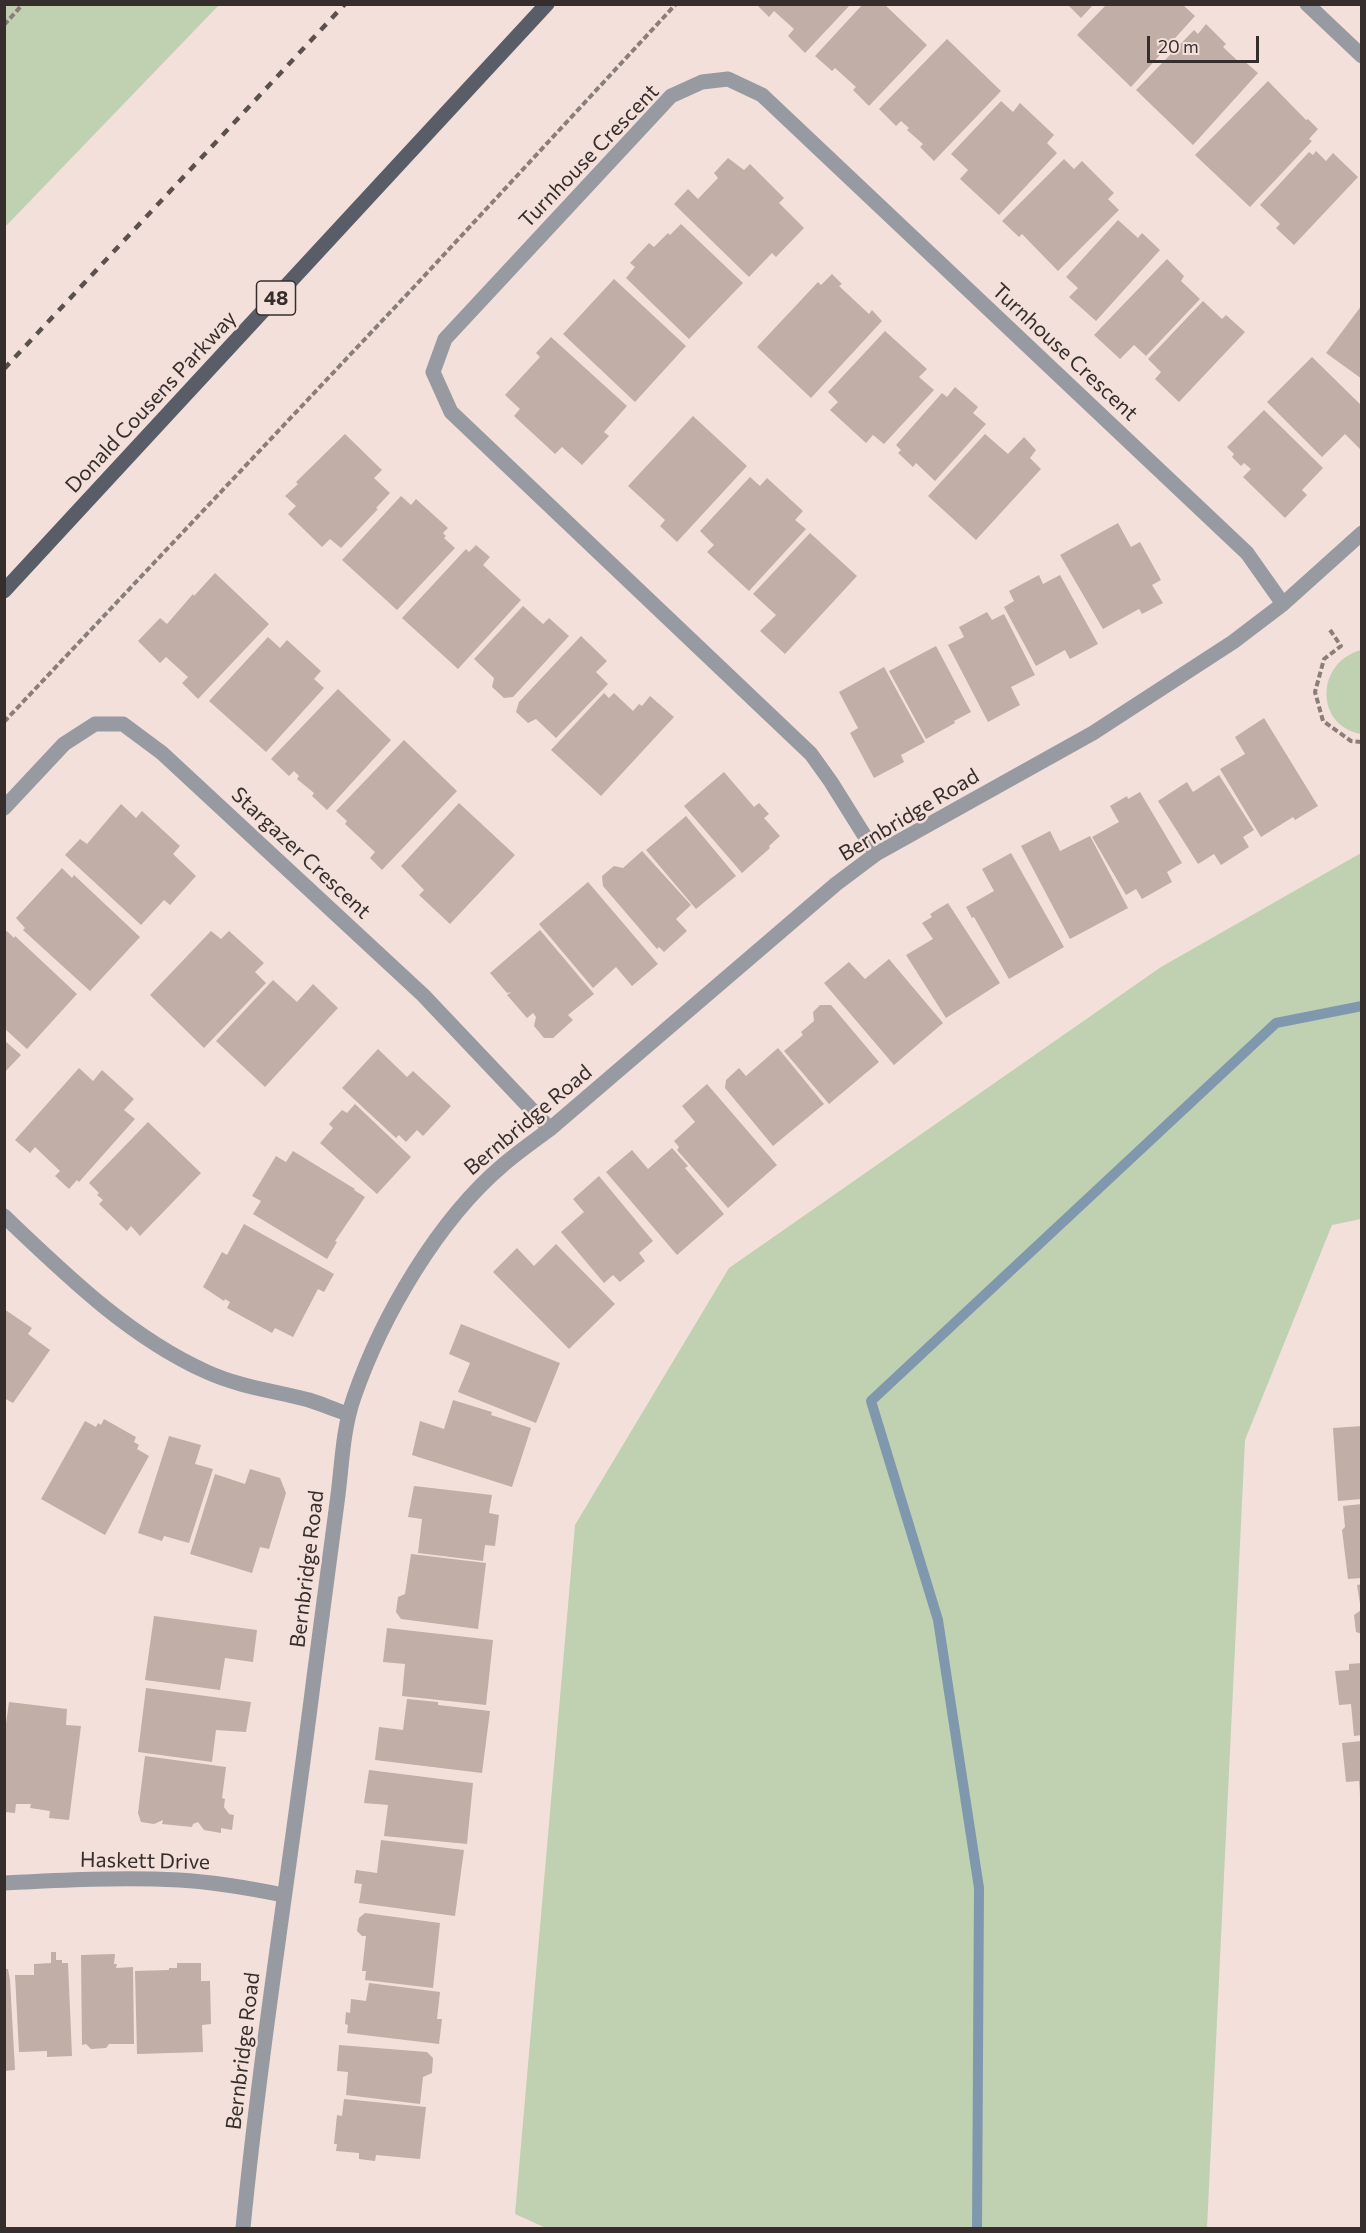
<!DOCTYPE html>
<style>
body{margin:0}
#map{position:relative;width:1366px;height:2233px;overflow:hidden;background:#f3e0da;font-family:Commissioner,sans-serif}
canvas{display:block}
.frame{position:absolute;inset:0;border:6px solid #362e2c;pointer-events:none}
.scale{position:absolute;left:1147px;top:36px;width:112px;height:27px;box-sizing:border-box;border:3px solid #362e2c;border-top:0;padding-left:8px;font-size:18px;line-height:21px;white-space:nowrap;color:#362e2c;-webkit-text-stroke:4px #f3e0da;paint-order:stroke}
</style>
<div id="map">
<canvas width="1366" height="2233"></canvas>
<div class="frame"></div>
<div class="scale">20 m</div>
</div>
<script>
const c = document.querySelector('canvas').getContext('2d');
c.lineJoin = 'round';
function fillPath(path, color) { c.fillStyle = color; c.fill(path, 'evenodd'); }
function stroke(path, color, width, dash) { c.strokeStyle = color; c.lineWidth = width; c.lineCap = dash ? 'butt' : 'round'; c.setLineDash(dash || []); c.stroke(path); }
function write(font, color, halo, rows, align = 'center') {
  c.font = font + ' Commissioner,sans-serif'; c.lineWidth = 5; c.setLineDash([]); c.textBaseline = 'middle'; c.strokeStyle = halo; c.fillStyle = color; for (const [text, x, y, turn = 0] of rows) {
    c.save(); c.translate(x, y); c.rotate((+turn || 0) * Math.PI / 180); c.textAlign = isNaN(turn) ? turn : align; if (halo) c.strokeText(text, 0, 0); c.fillText(text, 0, 0); c.restore();
  }
}
fillPath(new Path2D(`
 M 5,4 L 219,5 L 5,227 L 4,5 Z
 M 1361,650 L 1362,650 L 1361,734 C 1314,725 1316,662 1361,650 Z
 M 1361,853 L 1361,1219 L 1332,1225 L 1245,1440 L 1207,2228 L 546,2228 L 515,2214 L 575,1525 L 729,1268 L 1161,967 Z`), '#bfd1b1');
stroke(new Path2D(`
 M 977,2228 L 979,1888 L 938,1620 L 871,1401 L 1276,1023 L 1362,1006`), '#8098ae', 10);
fillPath(new Path2D(`
 M 756,4 L 851,4 L 805,53 L 788,36 L 794,29 L 774,11 L 769,17 Z
 M 863,4 L 884,4 L 927,45 L 869,106 L 853,90 L 856,87 L 835,68 L 832,71 L 815,56 Z
 M 1067,4 L 1094,4 L 1081,18 Z
 M 1106,5 L 1183,5 L 1195,16 L 1131,87 L 1077,35 Z
 M 1206,24 L 1226,44 L 1223,47 L 1240,63 L 1243,60 L 1258,73 L 1193,145 L 1136,90 L 1194,30 L 1198,34 Z
 M 947,39 L 1001,91 L 934,161 L 920,147 L 923,144 L 907,130 L 909,128 L 901,121 L 896,126 L 879,109 Z
 M 1268,81 L 1306,120 L 1308,119 L 1318,129 L 1309,139 L 1312,141 L 1250,207 L 1195,155 Z
 M 1001,101 L 1013,112 L 1020,103 L 1054,135 L 1047,143 L 1057,153 L 999,215 L 960,179 L 968,170 L 951,154 Z
 M 1316,151 L 1326,161 L 1333,153 L 1358,177 L 1294,245 L 1276,228 L 1280,224 L 1260,205 L 1309,152 L 1313,155 Z
 M 728,158 L 744,170 L 750,164 L 784,198 L 779,203 L 804,228 L 776,257 L 772,253 L 749,277 L 674,204 L 688,189 L 698,199 L 718,178 L 714,173 Z
 M 1064,159 L 1074,169 L 1082,161 L 1114,193 L 1108,199 L 1119,210 L 1058,271 L 1022,234 L 1019,237 L 1002,221 Z
 M 1118,220 L 1138,238 L 1142,233 L 1160,250 L 1096,321 L 1069,297 L 1078,288 L 1066,277 Z
 M 681,224 L 743,283 L 689,339 L 626,278 L 635,267 L 630,263 L 649,243 L 654,247 L 668,233 L 670,235 Z
 M 1167,259 L 1184,276 L 1181,281 L 1200,299 L 1146,356 L 1134,345 L 1120,359 L 1094,335 Z
 M 832,274 L 842,284 L 839,286 L 869,314 L 872,310 L 882,321 L 811,398 L 757,347 L 818,282 L 821,285 Z
 M 614,279 L 686,346 L 635,402 L 563,334 Z
 M 1203,301 L 1222,319 L 1226,315 L 1245,332 L 1179,402 L 1155,379 L 1161,372 L 1148,359 Z
 M 1362,305 L 1362,379 L 1326,353 Z
 M 885,331 L 927,369 L 919,377 L 934,390 L 884,444 L 873,435 L 866,443 L 830,410 L 838,402 L 828,392 Z
 M 551,337 L 627,406 L 604,432 L 609,436 L 582,465 L 562,447 L 555,454 L 514,416 L 520,409 L 505,395 L 540,357 L 536,353 Z
 M 1312,357 L 1362,406 L 1360,449 L 1345,434 L 1322,457 L 1267,402 Z
 M 955,387 L 978,407 L 973,413 L 986,424 L 935,481 L 916,463 L 913,467 L 898,453 L 901,450 L 896,445 L 942,393 L 947,397 Z
 M 1264,410 L 1323,468 L 1302,490 L 1307,495 L 1285,518 L 1243,477 L 1251,469 L 1244,463 L 1241,466 L 1232,457 L 1234,454 L 1227,447 Z
 M 693,416 L 747,466 L 677,542 L 660,526 L 665,520 L 628,486 Z
 M 345,434 L 382,470 L 374,478 L 390,493 L 376,508 L 378,509 L 341,548 L 330,539 L 322,547 L 288,514 L 296,506 L 285,496 L 298,484 L 296,482 Z
 M 985,434 L 1008,454 L 1024,437 L 1036,450 L 1030,458 L 1041,469 L 976,540 L 928,496 Z
 M 750,477 L 760,486 L 767,478 L 803,511 L 795,520 L 806,529 L 749,591 L 707,552 L 714,545 L 700,531 Z
 M 401,496 L 411,505 L 416,499 L 448,528 L 443,533 L 446,536 L 444,538 L 455,548 L 397,610 L 342,560 Z
 M 1118,523 L 1131,547 L 1140,542 L 1161,580 L 1152,585 L 1163,603 L 1142,614 L 1139,609 L 1103,629 L 1060,555 Z
 M 810,533 L 857,576 L 785,654 L 760,631 L 776,615 L 753,594 Z
 M 476,545 L 490,557 L 483,565 L 521,600 L 458,669 L 402,618 L 466,549 L 469,552 Z
 M 215,573 L 269,624 L 198,699 L 182,683 L 188,677 L 166,657 L 160,663 L 138,641 L 160,618 L 167,624 L 193,594 L 194,596 Z
 M 1039,575 L 1043,584 L 1060,575 L 1098,644 L 1070,659 L 1065,650 L 1036,666 L 1004,607 L 1014,601 L 1009,591 Z
 M 523,606 L 543,624 L 549,618 L 569,636 L 513,697 L 504,698 L 492,687 L 494,678 L 474,659 Z
 M 987,612 L 992,620 L 1004,614 L 1035,675 L 1011,687 L 1020,705 L 988,722 L 948,645 L 964,637 L 959,627 Z
 M 581,636 L 607,661 L 596,672 L 608,684 L 556,738 L 536,719 L 528,723 L 516,712 L 519,702 Z
 M 268,637 L 280,648 L 287,640 L 321,671 L 314,679 L 324,688 L 266,752 L 209,701 Z
 M 936,646 L 971,712 L 954,721 L 955,723 L 926,739 L 889,671 Z
 M 884,667 L 925,742 L 901,755 L 904,762 L 874,778 L 850,733 L 858,728 L 839,692 Z
 M 338,689 L 391,740 L 327,810 L 312,796 L 314,793 L 297,779 L 299,776 L 294,771 L 289,776 L 271,759 Z
 M 604,693 L 609,698 L 614,693 L 633,711 L 639,704 L 642,706 L 650,696 L 674,717 L 601,796 L 551,750 Z
 M 1264,718 L 1318,806 L 1295,820 L 1293,817 L 1261,837 L 1220,769 L 1245,754 L 1235,737 Z
 M 404,740 L 457,791 L 382,870 L 370,858 L 375,852 L 345,824 L 347,821 L 336,811 Z
 M 724,772 L 754,807 L 759,803 L 769,814 L 764,818 L 780,836 L 769,846 L 770,848 L 742,873 L 684,806 Z
 M 1219,775 L 1254,830 L 1243,837 L 1249,847 L 1221,865 L 1214,854 L 1198,864 L 1158,801 L 1187,782 L 1193,792 Z
 M 1140,792 L 1182,863 L 1167,872 L 1172,882 L 1142,899 L 1136,889 L 1126,895 L 1092,837 L 1119,822 L 1110,806 L 1127,796 L 1128,799 Z
 M 459,803 L 515,855 L 450,924 L 419,895 L 424,890 L 401,866 Z
 M 121,804 L 136,818 L 142,811 L 180,846 L 173,854 L 196,876 L 170,905 L 164,900 L 141,925 L 65,855 L 80,839 L 87,844 Z
 M 686,816 L 736,876 L 696,909 L 646,850 Z
 M 1050,831 L 1060,851 L 1090,836 L 1128,908 L 1070,939 L 1021,846 Z
 M 642,851 L 691,905 L 676,919 L 687,931 L 664,952 L 659,947 L 657,949 L 603,886 L 602,876 L 614,866 L 623,868 Z
 M 1011,853 L 1064,947 L 1009,979 L 974,917 L 972,918 L 966,907 L 994,891 L 982,869 Z
 M 62,868 L 72,878 L 74,875 L 140,937 L 90,991 L 23,930 L 25,928 L 16,918 Z
 M 588,882 L 658,964 L 632,986 L 616,967 L 593,988 L 539,924 Z
 M 948,903 L 1000,983 L 946,1018 L 906,955 L 933,939 L 922,923 L 932,917 L 930,914 Z
 M 540,930 L 594,994 L 568,1015 L 573,1020 L 553,1038 L 544,1038 L 534,1026 L 536,1017 L 533,1013 L 527,1018 L 507,995 L 511,992 L 507,993 L 490,973 Z
 M 7,931 L 14,938 L 15,936 L 77,994 L 27,1049 L 4,1028 L 4,934 Z
 M 211,931 L 221,939 L 229,931 L 264,963 L 255,972 L 266,983 L 204,1048 L 150,995 Z
 M 889,959 L 943,1023 L 894,1065 L 824,983 L 849,962 L 865,979 Z
 M 273,980 L 297,1002 L 313,984 L 338,1008 L 265,1087 L 216,1041 Z
 M 820,1005 L 831,1005 L 879,1062 L 829,1104 L 784,1051 L 803,1035 L 801,1032 L 814,1021 L 813,1012 Z
 M 4,1040 L 21,1055 L 4,1073 Z
 M 778,1048 L 824,1104 L 773,1146 L 725,1088 L 726,1080 L 739,1068 L 746,1076 Z
 M 378,1049 L 407,1077 L 413,1071 L 451,1106 L 423,1136 L 417,1130 L 406,1142 L 399,1135 L 396,1138 L 342,1088 Z
 M 79,1068 L 93,1081 L 102,1070 L 134,1099 L 124,1110 L 135,1119 L 79,1182 L 77,1180 L 69,1189 L 55,1176 L 60,1171 L 35,1147 L 30,1153 L 15,1140 Z
 M 707,1084 L 777,1165 L 728,1208 L 677,1150 L 679,1147 L 674,1141 L 695,1122 L 682,1106 Z
 M 355,1104 L 411,1157 L 377,1194 L 320,1143 L 333,1128 L 329,1124 L 342,1110 L 347,1113 Z
 M 148,1122 L 201,1173 L 140,1236 L 131,1226 L 127,1231 L 99,1204 L 103,1200 L 97,1195 L 99,1193 L 89,1183 Z
 M 672,1148 L 688,1166 L 685,1168 L 724,1214 L 677,1255 L 606,1172 L 632,1150 L 648,1169 Z
 M 293,1151 L 355,1189 L 354,1190 L 365,1197 L 335,1241 L 337,1242 L 327,1259 L 253,1214 L 261,1201 L 252,1196 L 276,1156 L 286,1162 Z
 M 599,1176 L 653,1241 L 639,1253 L 645,1261 L 620,1282 L 613,1275 L 604,1283 L 561,1232 L 584,1212 L 573,1199 Z
 M 244,1224 L 334,1274 L 324,1292 L 318,1289 L 293,1337 L 275,1328 L 272,1333 L 227,1308 L 230,1302 L 225,1299 L 224,1301 L 203,1287 L 222,1252 L 227,1255 Z
 M 556,1244 L 615,1304 L 569,1349 L 493,1272 L 517,1248 L 534,1266 Z
 M 4,1309 L 32,1328 L 28,1334 L 50,1350 L 13,1403 L 4,1398 Z
 M 461,1324 L 560,1363 L 536,1423 L 458,1392 L 470,1363 L 449,1354 Z
 M 453,1400 L 492,1412 L 491,1415 L 531,1428 L 512,1487 L 412,1455 L 420,1421 L 444,1429 Z
 M 104,1419 L 136,1437 L 134,1442 L 139,1445 L 137,1449 L 149,1456 L 105,1535 L 41,1499 L 85,1421 L 96,1427 L 98,1423 L 101,1425 Z
 M 1362,1426 L 1362,1499 L 1338,1501 L 1333,1428 Z
 M 169,1436 L 201,1445 L 195,1464 L 213,1469 L 189,1543 L 164,1536 L 162,1541 L 138,1533 Z
 M 250,1469 L 280,1478 L 286,1493 L 269,1549 L 260,1547 L 252,1573 L 190,1554 L 215,1474 L 245,1484 Z
 M 414,1486 L 492,1495 L 489,1513 L 499,1515 L 495,1546 L 485,1545 L 483,1561 L 418,1553 L 422,1519 L 408,1517 Z
 M 1362,1504 L 1362,1578 L 1348,1579 L 1342,1530 L 1345,1527 L 1343,1506 Z
 M 411,1554 L 486,1563 L 478,1629 L 401,1619 L 396,1612 L 398,1597 L 405,1594 Z
 M 1362,1584 L 1362,1634 L 1356,1632 L 1354,1615 L 1361,1610 L 1357,1585 Z
 M 154,1616 L 257,1630 L 253,1662 L 225,1658 L 220,1690 L 145,1680 Z
 M 387,1628 L 493,1640 L 486,1705 L 402,1696 L 405,1664 L 383,1662 Z
 M 1362,1663 L 1362,1735 L 1354,1736 L 1351,1704 L 1339,1705 L 1335,1671 L 1349,1670 L 1349,1664 Z
 M 146,1688 L 251,1702 L 246,1732 L 216,1730 L 212,1762 L 138,1752 Z
 M 407,1699 L 438,1702 L 438,1705 L 490,1711 L 482,1773 L 375,1760 L 379,1727 L 403,1730 Z
 M 9,1702 L 67,1709 L 66,1725 L 81,1726 L 69,1820 L 49,1818 L 50,1811 L 30,1808 L 31,1804 L 16,1804 L 15,1813 L 4,1812 L 4,1738 Z
 M 1362,1741 L 1362,1795 L 1360,1795 L 1359,1781 L 1346,1782 L 1342,1743 Z
 M 145,1756 L 226,1767 L 222,1798 L 225,1799 L 224,1807 L 229,1814 L 234,1815 L 232,1830 L 221,1828 L 221,1833 L 204,1830 L 198,1822 L 193,1824 L 192,1827 L 162,1824 L 163,1820 L 154,1824 L 141,1822 L 138,1813 Z
 M 369,1770 L 473,1783 L 467,1844 L 384,1836 L 388,1805 L 364,1803 Z
 M 381,1840 L 464,1850 L 455,1916 L 359,1903 L 362,1884 L 354,1883 L 356,1870 L 377,1873 Z
 M 365,1913 L 440,1923 L 433,1988 L 365,1980 L 366,1971 L 362,1971 L 366,1936 L 362,1936 L 357,1931 L 359,1918 Z
 M 51,1952 L 56,1952 L 56,1960 L 62,1960 L 62,1963 L 68,1963 L 72,2056 L 47,2057 L 47,2051 L 19,2052 L 15,1975 L 34,1975 L 34,1964 L 51,1963 Z
 M 115,1954 L 114,1964 L 117,1964 L 116,1968 L 133,1967 L 134,2044 L 109,2044 L 106,2048 L 91,2049 L 86,2044 L 82,2045 L 81,1955 Z
 M 177,1963 L 201,1963 L 201,1981 L 210,1981 L 211,2024 L 202,2025 L 203,2052 L 137,2054 L 135,1971 L 169,1970 L 169,1968 L 177,1968 Z
 M 4,1969 L 8,1969 L 10,1980 L 15,2070 L 4,2071 Z
 M 369,1983 L 440,1992 L 437,2019 L 442,2019 L 439,2044 L 347,2033 L 348,2025 L 345,2024 L 346,2012 L 350,2013 L 351,1999 L 366,2001 Z
 M 339,2045 L 427,2052 L 433,2058 L 432,2073 L 423,2077 L 420,2104 L 346,2095 L 348,2072 L 337,2071 Z
 M 344,2099 L 426,2107 L 420,2159 L 376,2155 L 375,2161 L 359,2159 L 359,2153 L 336,2151 L 337,2144 L 334,2144 L 337,2115 L 342,2116 Z`), '#c0aea7');
stroke(new Path2D(`
 M 4,25 L 23,4
 M 1330,630 L 1341,646 L 1324,659 L 1315,692 L 1323,721 L 1351,741 L 1362,742
 M 4,722 L 414,287 L 676,4`), '#8b7e7a', 4, [6, 3]);
stroke(new Path2D(`
 M 1307,4 L 1362,56
 M 4,808 L 64,744 L 95,724 L 123,724 L 162,753 L 423,995 L 550,1129
 M 876,854 L 831,782 L 811,754 L 451,412 L 433,372 L 445,339 L 671,96 L 702,82 L 728,79 L 762,95 L 1247,553 L 1283,604
 M 4,1216 C 66,1275 129,1337 207,1372 C 240,1387 275,1391 309,1400 C 322,1404 335,1410 348,1414
 M 4,1883 C 62,1880 121,1877 179,1880 C 214,1882 249,1888 283,1895
 M 243,2228 C 261,2044 291,1861 314,1677 C 322,1617 330,1556 338,1495 C 342,1463 343,1428 354,1397 C 382,1316 438,1220 503,1165 C 518,1152 534,1141 550,1129 L 836,884 L 876,854 L 1093,733 L 1233,642 L 1283,604 L 1362,533`), '#979aa1', 15);
stroke(new Path2D(`
 M 4,591 L 547,4`), '#585d68', 15);
stroke(new Path2D(`
 M 4,369 L 345,4`), '#5b504e', 4.5, [8, 8]);
for (const [x, y, w] of [
 [276,298,39]
]) { const box = new Path2D(); box.roundRect(x - w / 2, y - 17, w, 34, 4.5); c.fillStyle = '#f3e0da'; c.fill(box); stroke(box, '#362e2c', 1.5); }
write('bold 20px', '#362e2c', null, [
 ["48",276,298]
]);
write('21px', '#362e2c', '#f3e0da', [
 ["Turnhouse Crescent",589,156,-46],
 ["Turnhouse Crescent",1065,352,43],
 ["Donald Cousens Parkway",151,402,-47],
 ["Bernbridge Road",909,815,-31],
 ["Stargazer Crescent",301,853,43],
 ["Bernbridge Road",528,1120,-40],
 ["Bernbridge Road",307,1569,-83],
 ["Haskett Drive",145,1861,1],
 ["Bernbridge Road",243,2051,-83]
]);
</script>
